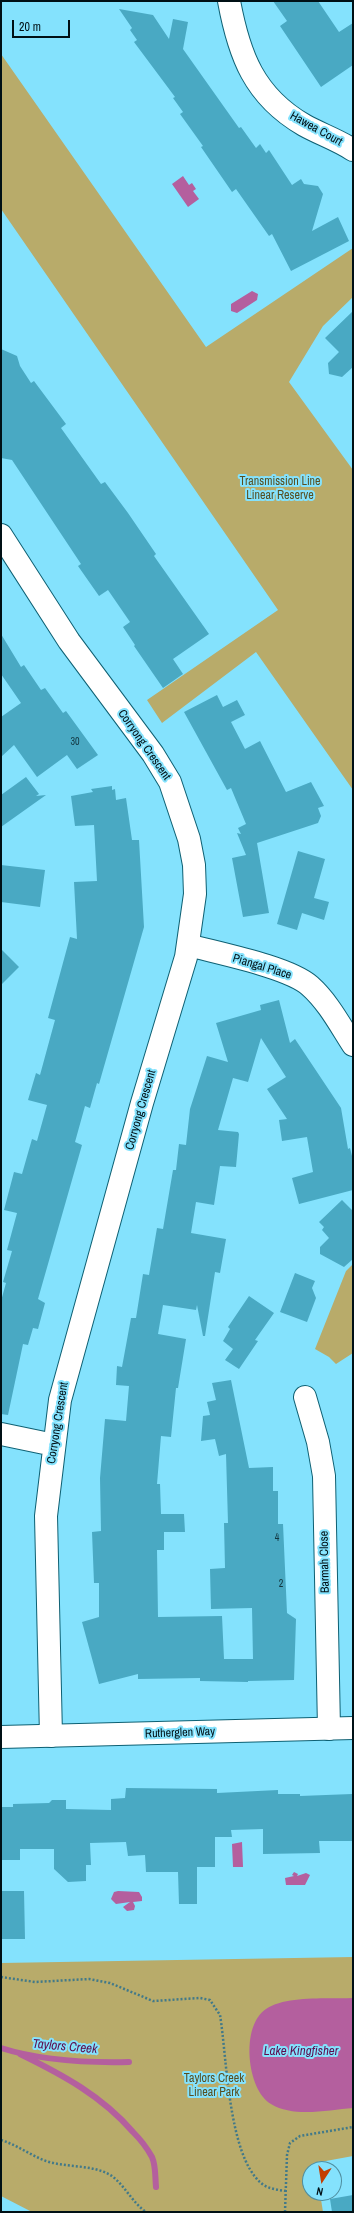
<!DOCTYPE html>
<style>
body{margin:0}
#map{position:relative;width:354px;height:2213px;overflow:hidden;background:#84e2fd;font-family:"Archivo Narrow",sans-serif}
canvas{display:block}
.frame{position:absolute;inset:0;border:2px solid #001015;pointer-events:none}
.north{position:absolute;left:302px;top:2161px;width:40px;height:40px;box-sizing:border-box;background:#84e2fd;border:1px solid #4f8ea0;border-radius:50%;rotate:192deg;font-size:11px;font-weight:700;line-height:16px;text-align:center;color:#001015}
.north::after{content:'';display:block;margin:auto;width:14px;height:18px;background:#c43d01;clip-path:polygon(50% 0,100% 100%,50% 72%,0 100%)}
.scale{position:absolute;left:12px;top:20px;width:58px;height:18px;box-sizing:border-box;border:2px solid #001015;border-top:0;padding-left:5px;font-size:12px;line-height:14px;white-space:nowrap;color:#001015;-webkit-text-stroke:3px #84e2fd;paint-order:stroke}
</style>
<div id="map">
<canvas width="354" height="2213"></canvas>
<div class="frame"></div>
<div class="north">N</div>
<div class="scale">20 m</div>
</div>
<script>
const c = document.querySelector('canvas').getContext('2d');
c.lineJoin = 'round';
function fillPath(path, color) { c.fillStyle = color; c.fill(path, 'evenodd'); }
function stroke(path, color, width, dash) { c.strokeStyle = color; c.lineWidth = width; c.lineCap = dash ? 'butt' : 'round'; c.setLineDash(dash || []); c.stroke(path); }
function write(font, color, halo, rows, align = 'center') {
  c.font = font + ' "Archivo Narrow",sans-serif'; c.lineWidth = 4; c.setLineDash([]); c.textBaseline = 'middle'; c.strokeStyle = halo; c.fillStyle = color; for (const [text, x, y, turn = 0] of rows) {
    c.save(); c.translate(x, y); c.rotate((+turn || 0) * Math.PI / 180); c.textAlign = isNaN(turn) ? turn : align; if (halo) c.strokeText(text, 0, 0); c.fillText(text, 0, 0); c.restore();
  }
}
fillPath(new Path2D(`
 M 1,54 L 206,347 L 353,248 L 353,297 L 323,326 L 289,382 L 353,470 L 353,790 L 256,652 L 162,723 L 147,700 L 278,610 L 1,209 Z
 M 353,1264 L 353,1353 L 336,1364 L 329,1357 L 315,1349 L 346,1271 Z
 M 353,1957 L 353,2156 L 315,2163 L 316,2169 L 310,2169 L 310,2193 L 320,2193 L 323,2212 L 32,2212 L 1,2196 L 1,1963 Z`), '#b8ab6a');
fillPath(new Path2D(`
 M 183,176 L 189,185 L 192,183 L 196,189 L 193,191 L 199,199 L 188,207 L 172,184 Z
 M 252,291 L 258,294 L 257,300 L 237,313 L 231,311 L 231,304 Z
 M 242,1842 L 243,1867 L 233,1867 L 232,1844 Z
 M 294,1872 L 298,1874 L 297,1876 L 306,1873 L 310,1875 L 305,1885 L 286,1885 L 285,1878 L 294,1876 L 292,1875 Z
 M 118,1891 L 139,1892 L 142,1897 L 142,1901 L 133,1902 L 135,1906 L 134,1910 L 127,1911 L 123,1907 L 130,1902 L 116,1904 L 111,1899 L 114,1892 Z
 M 353,1998 L 353,2108 C 328,2110 294,2118 271,2104 C 247,2090 240,2026 266,2009 C 286,1995 329,1999 353,1998 Z`), '#b45f9e');
stroke(new Path2D(`
 M 1,2048 C 42,2061 86,2063 129,2062
 M 20,2054 C 63,2075 102,2096 133,2132 C 140,2139 147,2148 152,2157 C 156,2166 155,2177 156,2187`), '#b45f9e', 6);
fillPath(new Path2D(`
 M 273,1 L 318,1 L 339,32 L 353,23 L 353,65 L 321,87 L 280,26 L 287,21 Z
 M 119,9 L 153,15 L 169,39 L 173,19 L 188,22 L 183,49 L 239,128 L 241,127 L 256,148 L 260,144 L 266,153 L 269,150 L 292,185 L 301,179 L 304,184 L 318,186 L 323,194 L 312,231 L 338,217 L 349,241 L 291,271 L 272,234 L 269,236 L 236,189 L 232,192 L 201,147 L 203,146 L 180,114 L 183,112 L 173,98 L 175,97 L 134,42 L 137,40 L 130,30 L 132,28 Z
 M 353,311 L 353,367 L 342,377 L 329,374 L 328,363 L 339,352 L 325,338 Z
 M 1,349 L 17,356 L 20,366 L 31,383 L 34,381 L 66,424 L 61,428 L 101,484 L 105,482 L 128,513 L 156,554 L 154,556 L 209,634 L 173,659 L 183,674 L 163,688 L 134,646 L 135,645 L 123,627 L 130,622 L 108,590 L 99,596 L 78,566 L 81,564 L 12,460 L 1,458 Z
 M 1,634 L 21,667 L 24,665 L 41,690 L 45,688 L 63,713 L 66,711 L 98,755 L 77,769 L 67,755 L 37,777 L 14,745 L 1,757 L 1,717 L 21,703 L 1,674 Z
 M 217,695 L 223,707 L 237,700 L 245,715 L 231,722 L 245,749 L 260,741 L 286,792 L 311,782 L 324,806 L 318,808 L 321,816 L 318,823 L 257,843 L 269,913 L 243,917 L 232,858 L 246,855 L 237,833 L 241,834 L 238,828 L 246,824 L 231,788 L 227,790 L 184,712 Z
 M 26,777 L 39,794 L 36,796 L 46,795 L 1,827 L 1,795 Z
 M 112,786 L 112,790 L 115,789 L 116,800 L 126,798 L 132,840 L 139,840 L 144,927 L 99,1084 L 97,1083 L 90,1108 L 85,1106 L 75,1142 L 82,1145 L 38,1299 L 45,1303 L 38,1329 L 33,1328 L 28,1345 L 23,1344 L 8,1415 L 1,1414 L 1,1301 L 6,1283 L 3,1282 L 12,1251 L 7,1250 L 17,1213 L 4,1210 L 14,1172 L 22,1174 L 32,1139 L 37,1141 L 47,1105 L 28,1100 L 36,1073 L 40,1075 L 55,1020 L 48,1018 L 70,937 L 77,939 L 74,882 L 97,881 L 94,825 L 75,826 L 71,796 L 93,792 L 91,789 Z
 M 298,851 L 325,859 L 314,898 L 329,902 L 324,920 L 302,913 L 297,930 L 277,924 Z
 M 1,865 L 45,870 L 40,907 L 1,902 Z
 M 1,949 L 19,967 L 1,985 Z
 M 279,1000 L 290,1043 L 295,1039 L 341,1108 L 348,1149 L 350,1148 L 353,1160 L 353,1190 L 299,1204 L 292,1178 L 313,1172 L 307,1137 L 282,1141 L 279,1120 L 287,1119 L 267,1089 L 286,1077 L 261,1038 L 248,1082 L 233,1078 L 218,1130 L 238,1132 L 239,1134 L 236,1167 L 220,1166 L 214,1205 L 196,1202 L 191,1233 L 226,1239 L 220,1273 L 215,1272 L 205,1336 L 203,1336 L 197,1305 L 196,1310 L 163,1305 L 158,1334 L 186,1339 L 178,1388 L 176,1388 L 171,1437 L 161,1436 L 157,1484 L 160,1484 L 161,1514 L 184,1514 L 185,1532 L 164,1532 L 164,1550 L 157,1550 L 158,1617 L 222,1616 L 224,1659 L 253,1659 L 252,1608 L 211,1609 L 210,1569 L 225,1568 L 224,1523 L 228,1523 L 226,1454 L 219,1456 L 215,1439 L 201,1441 L 203,1416 L 210,1415 L 207,1402 L 216,1400 L 212,1383 L 231,1380 L 249,1468 L 273,1467 L 273,1491 L 278,1491 L 278,1524 L 283,1524 L 287,1613 L 296,1619 L 294,1680 L 248,1681 L 248,1682 L 200,1681 L 200,1678 L 138,1679 L 138,1674 L 99,1684 L 82,1622 L 99,1617 L 99,1583 L 94,1583 L 92,1532 L 101,1531 L 100,1478 L 105,1419 L 126,1421 L 129,1386 L 116,1385 L 117,1366 L 122,1367 L 131,1318 L 136,1318 L 143,1274 L 149,1275 L 157,1228 L 163,1229 L 173,1170 L 176,1170 L 179,1144 L 186,1145 L 190,1109 L 207,1056 L 228,1062 L 216,1023 L 261,1010 L 260,1005 Z
 M 342,1200 L 353,1211 L 353,1259 L 344,1267 L 320,1254 L 320,1247 L 329,1238 L 322,1230 L 324,1227 L 319,1222 Z
 M 295,1273 L 315,1281 L 312,1288 L 316,1298 L 307,1322 L 280,1312 Z
 M 249,1296 L 274,1313 L 255,1340 L 258,1341 L 239,1369 L 225,1360 L 233,1349 L 223,1341 L 230,1329 L 228,1327 Z
 M 126,1788 L 217,1789 L 217,1793 L 278,1790 L 278,1794 L 300,1794 L 300,1796 L 352,1794 L 353,1841 L 319,1841 L 320,1853 L 263,1854 L 263,1829 L 231,1830 L 232,1837 L 215,1837 L 215,1867 L 197,1867 L 197,1904 L 179,1904 L 178,1872 L 146,1872 L 145,1855 L 128,1856 L 126,1842 L 90,1843 L 91,1865 L 86,1865 L 86,1881 L 68,1882 L 54,1869 L 54,1849 L 20,1849 L 20,1860 L 1,1860 L 1,1807 L 13,1807 L 13,1804 L 49,1803 L 52,1800 L 66,1800 L 66,1809 L 111,1810 L 111,1799 L 125,1798 Z
 M 1,1891 L 24,1891 L 25,1939 L 1,1939 Z
 M 353,2195 L 353,2212 L 332,2212 L 330,2199 Z`), '#49a9c3');
const minor = new Path2D(`
 M 229,1 C 239,55 254,96 304,125 C 320,134 338,140 353,150
 M 1,535 L 69,641 L 153,754 L 170,782 L 189,839 L 194,865 L 195,894 L 186,957 L 142,1103 L 60,1400 L 46,1516 L 51,1736
 M 188,945 C 217,953 289,967 310,986 C 328,1002 340,1025 353,1045
 M 305,1397 L 318,1442 L 324,1476 L 329,1729
 M 1,1434 L 54,1445`);
const tertiary = new Path2D(`
 M 1,1737 L 353,1728`);
stroke(minor, '#0e6073', 24);
stroke(tertiary, '#0e6073', 24);
stroke(new Path2D(`
 M 1,1977 L 35,1982 L 89,1979 L 110,1983 L 153,2001 L 200,1998 L 210,2000 L 220,2015 C 227,2057 228,2155 261,2183 C 268,2189 278,2190 287,2191
 M 1,2140 C 17,2145 30,2155 46,2161 C 67,2168 93,2164 112,2176 C 125,2186 132,2202 146,2212
 M 285,2212 L 287,2155 L 290,2143 L 300,2136 L 353,2127`), '#427989', 2.5, [2, 2]);
stroke(minor, '#fff', 22);
stroke(tertiary, '#fff', 22);
write('10px', '#123640', null, [
 ["30",75,742],
 ["4",277,1538],
 ["2",281,1584]
]);
write('12px', '#001015', '#84e2fd', [
 ["Hawea Court",316,129,29],
 ["Corryong Crescent",144,745,55],
 ["Piangal Place",262,967,17],
 ["Corryong Crescent",141,1110,-74],
 ["Corryong Crescent",58,1423,-81],
 ["Barmah Close",325,1562,-91],
 ["Rutherglen Way",180,1733,-2]
]);
write('12px', '#574e20', '#84e2fd', [
 ["Transmission Line",280,482],
 ["Linear Reserve",280,496],
 ["Taylors Creek",214,2079],
 ["Linear Park",214,2093]
]);
write('italic 13px', '#5d0c4d', '#84e2fd', [
 ["Taylors Creek",65,2047,5],
 ["Lake Kingfisher",301,2052]
]);
</script>
